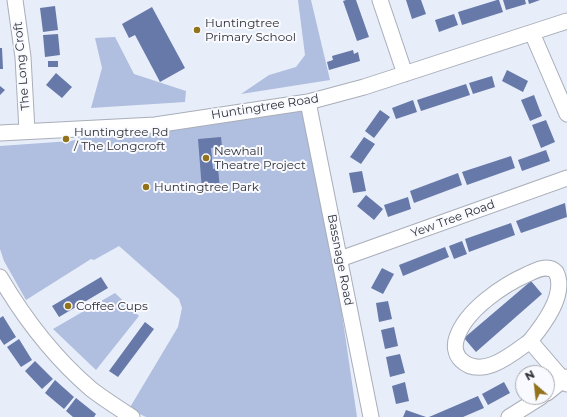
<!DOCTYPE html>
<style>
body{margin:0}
#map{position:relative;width:567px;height:417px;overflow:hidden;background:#e7edf9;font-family:Montserrat,sans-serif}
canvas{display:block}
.north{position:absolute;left:515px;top:365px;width:40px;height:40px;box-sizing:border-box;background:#f8faff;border:1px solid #a7a9ae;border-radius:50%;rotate:332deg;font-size:11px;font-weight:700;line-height:16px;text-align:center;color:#2e3035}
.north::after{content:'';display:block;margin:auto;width:14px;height:18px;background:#93731a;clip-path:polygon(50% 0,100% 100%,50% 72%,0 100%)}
</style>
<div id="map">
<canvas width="567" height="417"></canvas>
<div class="north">N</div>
</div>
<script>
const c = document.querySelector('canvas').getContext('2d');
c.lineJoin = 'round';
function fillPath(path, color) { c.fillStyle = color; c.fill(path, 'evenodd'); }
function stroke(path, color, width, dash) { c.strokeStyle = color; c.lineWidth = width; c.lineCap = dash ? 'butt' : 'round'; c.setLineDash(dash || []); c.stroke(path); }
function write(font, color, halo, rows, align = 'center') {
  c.font = font + ' Montserrat,sans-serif'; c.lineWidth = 4; c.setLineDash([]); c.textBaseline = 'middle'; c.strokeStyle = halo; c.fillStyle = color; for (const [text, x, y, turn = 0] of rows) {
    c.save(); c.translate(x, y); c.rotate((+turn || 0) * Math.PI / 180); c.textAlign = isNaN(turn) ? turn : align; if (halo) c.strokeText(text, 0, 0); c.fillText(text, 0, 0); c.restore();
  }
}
fillPath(new Path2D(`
 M 298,0 L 311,0 L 330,80 L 241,94 L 269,75 L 296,67 L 305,55 Z
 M 115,37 L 134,74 L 186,91 L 185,102 L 91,108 L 102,68 L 95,38 Z
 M 303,106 L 334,259 L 357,417 L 146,417 L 129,409 L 178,327 L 182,308 L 179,299 L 119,246 L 94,260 L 91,259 L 26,300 L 4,261 L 0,249 L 0,146 L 71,141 L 105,132 Z
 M 115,293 L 139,316 L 96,370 L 53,329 Z`), '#b0bedf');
fillPath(new Path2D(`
 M 346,0 L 356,0 L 369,37 L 357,41 L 343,1 Z
 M 406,0 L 421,0 L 426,14 L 412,19 Z
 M 497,0 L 499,0 L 503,12 L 462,25 L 458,12 Z
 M 503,0 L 525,0 L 526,4 L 506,10 Z
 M 528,0 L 540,0 L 529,4 Z
 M 55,6 L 58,30 L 43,32 L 40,8 Z
 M 152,7 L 185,68 L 160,82 L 135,35 L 129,38 L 122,24 Z
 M 454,14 L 458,25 L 439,32 L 435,20 Z
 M 58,34 L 60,55 L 45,57 L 43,35 Z
 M 0,48 L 2,48 L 3,69 L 0,69 Z
 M 353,50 L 354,54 L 358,52 L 360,61 L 329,70 L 327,62 L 333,60 L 332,56 Z
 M 48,61 L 58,61 L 58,67 L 48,67 Z
 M 507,70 L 528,81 L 523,92 L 502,81 Z
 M 56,73 L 72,87 L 62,98 L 46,85 Z
 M 492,76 L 495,87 L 473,94 L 469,83 Z
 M 466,84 L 470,95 L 421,111 L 417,100 Z
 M 0,86 L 5,90 L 0,95 Z
 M 534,95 L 542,116 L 530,121 L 521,100 Z
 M 413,100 L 417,112 L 396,119 L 392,108 Z
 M 380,110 L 390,117 L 374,138 L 365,131 Z
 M 546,120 L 555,142 L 541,148 L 532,125 Z
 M 221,137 L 222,147 L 211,148 L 213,169 L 218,168 L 220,189 L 202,190 L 198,139 Z
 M 364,137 L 375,144 L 361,164 L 350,157 Z
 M 546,150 L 550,161 L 522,171 L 518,160 Z
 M 511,156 L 515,168 L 467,185 L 462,172 Z
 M 362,171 L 366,191 L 353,193 L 349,173 Z
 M 458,173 L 462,185 L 414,203 L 410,191 Z
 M 366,195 L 383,209 L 374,220 L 357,206 Z
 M 408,197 L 411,209 L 388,217 L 384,205 Z
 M 565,203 L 567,217 L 521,233 L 516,221 Z
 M 511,223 L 515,235 L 469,252 L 465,239 Z
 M 462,241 L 467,254 L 454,259 L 449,246 Z
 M 445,247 L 449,257 L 403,276 L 399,265 Z
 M 382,268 L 394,274 L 383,294 L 371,288 Z
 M 101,277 L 108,288 L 59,317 L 52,306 Z
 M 531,281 L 542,294 L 476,352 L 464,338 Z
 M 388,301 L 392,319 L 379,322 L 376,303 Z
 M 3,316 L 16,337 L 4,345 L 0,339 L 0,318 Z
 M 145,322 L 154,329 L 118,377 L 109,371 Z
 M 394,327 L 398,346 L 385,349 L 381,330 Z
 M 19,339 L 32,360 L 21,367 L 7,347 Z
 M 400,354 L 405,373 L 390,377 L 386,357 Z
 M 35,361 L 53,379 L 42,389 L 25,371 Z
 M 55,380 L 74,397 L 64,409 L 45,393 Z
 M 405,382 L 409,401 L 396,404 L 392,386 Z
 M 504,382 L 510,393 L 488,405 L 482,394 Z
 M 478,396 L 484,408 L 463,417 L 429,417 Z
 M 76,398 L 96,414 L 94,417 L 73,417 L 66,411 Z
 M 406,410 L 426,417 L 403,417 Z`), '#6679a9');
const minor = new Path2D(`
 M 15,0 L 23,57 L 27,131
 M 380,0 L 405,74
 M 532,33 L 567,114
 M 308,102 L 371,417
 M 0,133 L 155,125 L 308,102 L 364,87 L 567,21
 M 340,259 L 567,178
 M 0,277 C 24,318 55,358 91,389 C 104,399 118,408 132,417
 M 530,341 C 544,324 567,294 556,272 C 548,264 536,270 528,274 C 503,285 466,310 457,337 C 454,345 455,354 461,360 C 482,380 512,354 530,341 L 567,384
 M 547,393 L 567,377
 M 509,417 L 541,397`);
stroke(minor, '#a9aeb9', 17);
stroke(minor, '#fff', 15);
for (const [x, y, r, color] of [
 [197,30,4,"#93731a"],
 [66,139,4,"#93731a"],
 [206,158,4,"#93731a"],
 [146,187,4,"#93731a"],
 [68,306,4,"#93731a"]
]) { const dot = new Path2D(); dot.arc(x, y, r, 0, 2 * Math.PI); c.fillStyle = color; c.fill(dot); stroke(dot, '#f8faff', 1.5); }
write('12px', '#2e3035', '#f8faff', [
 ["Huntingtree",205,23],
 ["Primary School",205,37],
 ["Huntingtree Rd",74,132],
 ["/ The Longcroft",74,146],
 ["Newhall",214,151],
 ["Theatre Project",214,165],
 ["Huntingtree Park",154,187],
 ["Coffee Cups",76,306]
], 'left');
write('12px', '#2e3035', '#f8faff', [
 ["The Long Croft",22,66,-95],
 ["Huntingtree Road",265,107,-9],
 ["Yew Tree Road",453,219,-20],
 ["Bassnage Road",340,260,79]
]);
</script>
